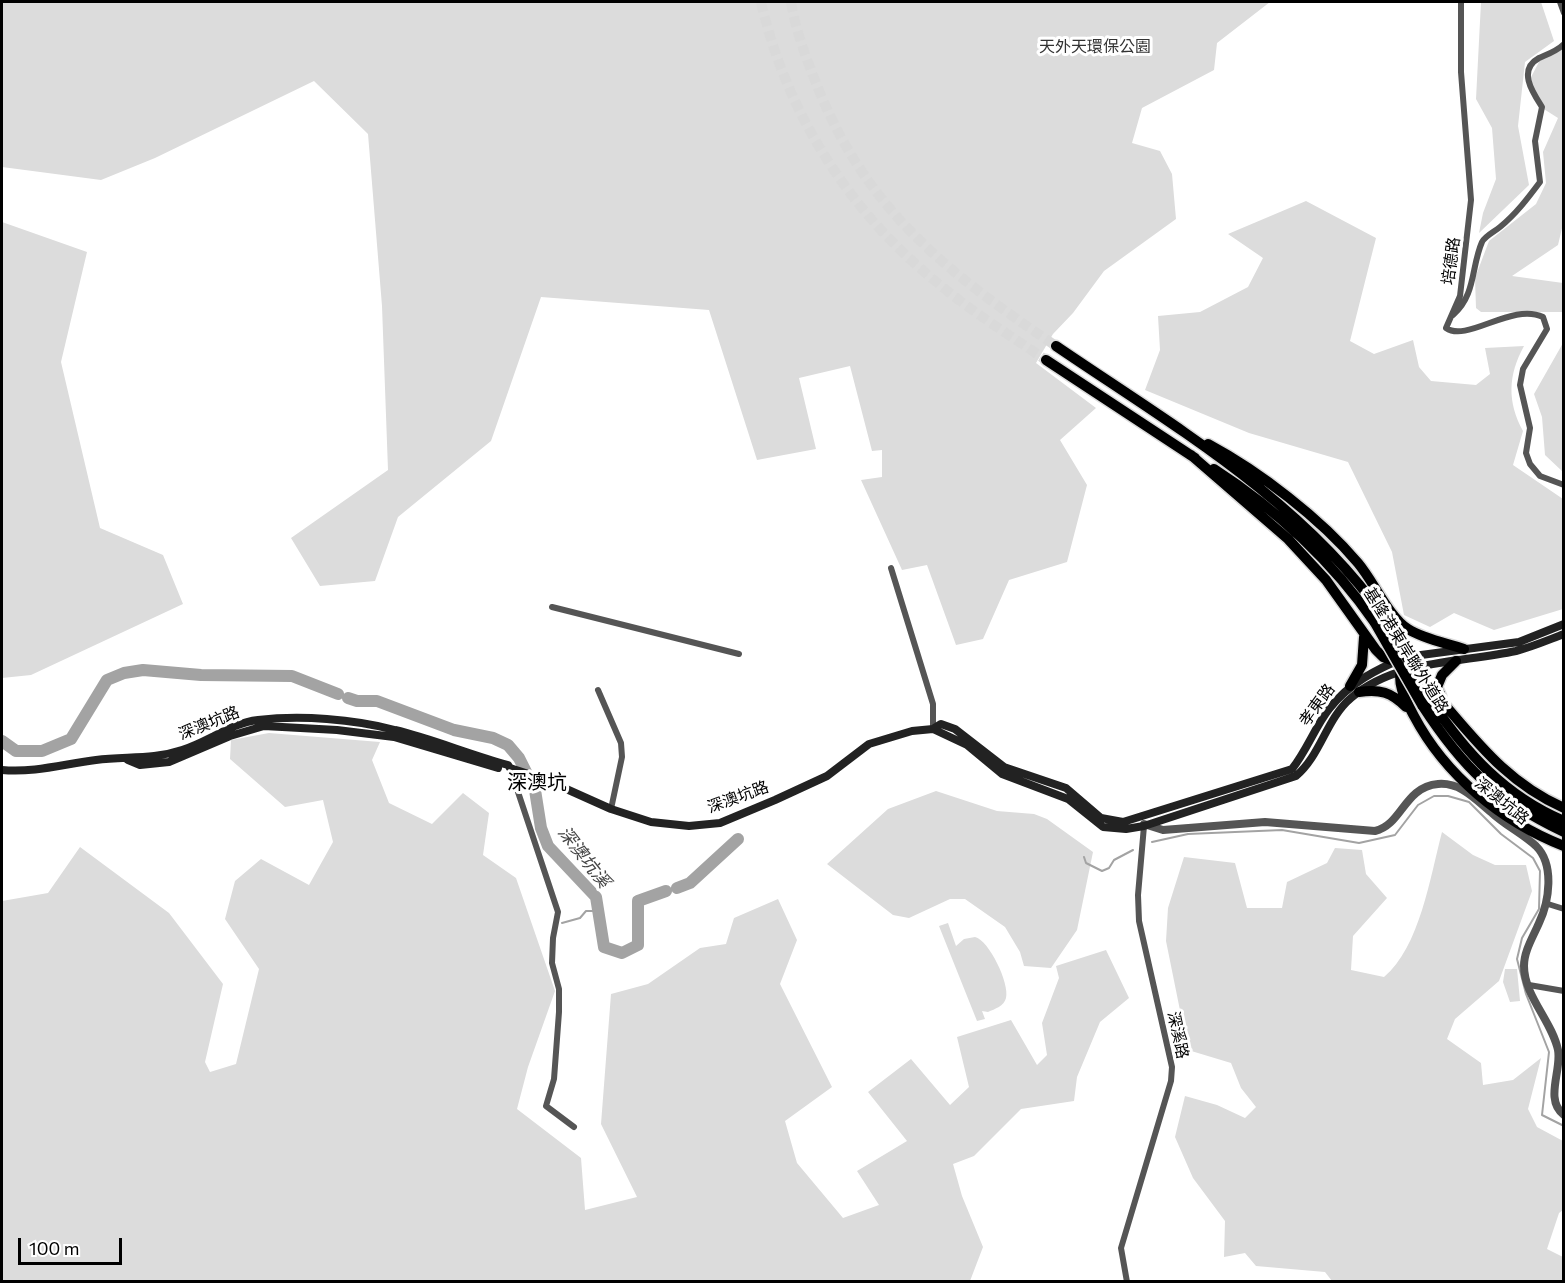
<!DOCTYPE html>
<meta charset="utf-8">
<style>
body{margin:0}
#map{position:relative;width:1565px;height:1283px;overflow:hidden;background:#fff;font-family:Commissioner,sans-serif}
canvas{display:block}
.frame{position:absolute;inset:0;border:3px solid #000;pointer-events:none}
.scale{position:absolute;left:18px;top:1238px;width:104px;height:27px;box-sizing:border-box;border:3px solid #000;border-top:0;padding-left:8px;font-size:18px;line-height:21px;white-space:nowrap;color:#000;-webkit-text-stroke:4px #fff;paint-order:stroke}
</style>
<div id="map">
<canvas width="1565" height="1283"></canvas>
<div class="frame"></div>
<div class="scale">100 m</div>
</div>
<script>
const c = document.querySelector('canvas').getContext('2d');
c.lineJoin = 'round';
function fillPath(path, color) { c.fillStyle = color; c.fill(path, 'evenodd'); }
function stroke(path, color, width, dash) { c.strokeStyle = color; c.lineWidth = width; c.lineCap = dash ? 'butt' : 'round'; c.setLineDash(dash || []); c.stroke(path); }
function write(font, color, halo, rows, align = 'center') {
  c.font = font + ' Commissioner,"Noto Sans TC",sans-serif'; c.lineWidth = 6; c.setLineDash([]); c.textBaseline = 'middle'; c.strokeStyle = halo; c.fillStyle = color; for (const [text, x, y, turn = 0] of rows) {
    c.save(); c.translate(x, y); c.rotate((+turn || 0) * Math.PI / 180); c.textAlign = isNaN(turn) ? turn : align; if (halo) c.strokeText(text, 0, 0); c.fillText(text, 0, 0); c.restore();
  }
}
fillPath(new Path2D(`
 M 2,2 L 1270,2 L 1217,43 L 1214,70 L 1142,108 L 1132,143 L 1160,151 L 1172,174 L 1176,219 L 1104,271 L 1073,313 L 1053,334 L 1036,363 L 1096,408 L 1060,440 L 1087,485 L 1067,562 L 1009,580 L 983,639 L 956,645 L 927,565 L 902,570 L 861,480 L 882,477 L 882,450 L 872,451 L 850,366 L 799,378 L 816,449 L 757,460 L 709,310 L 541,297 L 491,441 L 398,517 L 375,581 L 320,586 L 291,538 L 388,470 L 382,306 L 368,134 L 314,81 L 155,158 L 101,180 L 2,167 Z
 M 1481,2 L 1541,2 L 1554,41 L 1525,62 L 1518,126 L 1529,185 L 1479,233 L 1483,213 L 1496,179 L 1492,128 L 1476,99 Z
 M 1563,49 L 1563,224 L 1558,245 L 1512,276 L 1563,283 L 1563,312 L 1481,312 L 1476,308 L 1475,278 L 1489,241 L 1536,204 L 1546,183 L 1543,152 L 1558,118 L 1539,106 L 1529,81 L 1540,60 Z
 M 1306,201 L 1376,238 L 1350,341 L 1374,354 L 1413,340 L 1419,367 L 1431,381 L 1476,385 L 1490,374 L 1485,348 L 1524,346 C 1508,375 1507,402 1523,431 L 1513,465 L 1563,499 L 1563,609 L 1494,630 L 1454,613 L 1430,627 L 1404,615 L 1392,552 L 1348,462 L 1249,433 L 1145,390 L 1160,350 L 1158,316 L 1200,312 L 1248,287 L 1263,258 L 1228,234 Z
 M 2,222 L 87,252 L 61,362 L 100,528 L 163,555 L 183,604 L 31,675 L 2,678 Z
 M 1563,336 L 1564,472 L 1563,472 L 1545,455 L 1542,417 L 1534,394 L 1563,343 Z
 M 269,733 L 380,742 L 372,760 L 389,803 L 432,824 L 463,793 L 489,813 L 483,855 L 516,878 L 555,991 L 528,1067 L 517,1109 L 581,1158 L 585,1210 L 637,1197 L 601,1124 L 611,994 L 648,984 L 700,948 L 726,944 L 734,918 L 778,899 L 797,940 L 780,984 L 832,1087 L 785,1121 L 797,1163 L 843,1218 L 879,1205 L 857,1171 L 907,1141 L 868,1092 L 911,1059 L 950,1105 L 969,1087 L 957,1037 L 1011,1020 L 1037,1065 L 1047,1055 L 1042,1023 L 1059,978 L 1056,966 L 1106,950 L 1129,998 L 1100,1022 L 1077,1077 L 1074,1101 L 1021,1109 L 974,1156 L 953,1164 L 962,1196 L 983,1247 L 970,1281 L 2,1282 L 2,901 L 48,893 L 80,847 L 169,913 L 223,984 L 205,1062 L 210,1072 L 236,1064 L 259,969 L 225,919 L 235,881 L 261,859 L 309,885 L 333,842 L 323,800 L 285,807 L 230,759 L 231,740 Z
 M 936,791 L 997,811 L 1034,814 L 1047,819 L 1093,852 L 1077,930 L 1051,968 L 1024,966 L 1020,952 L 1005,927 L 965,899 L 950,899 L 909,918 L 893,915 L 827,864 L 888,809 Z
 M 1442,832 L 1473,855 L 1495,865 L 1526,865 L 1532,891 L 1499,981 L 1455,1019 L 1447,1039 L 1481,1063 L 1483,1085 L 1513,1080 L 1541,1058 L 1528,1109 L 1537,1127 L 1563,1141 L 1563,1210 L 1559,1213 L 1547,1249 L 1563,1257 L 1563,1281 L 1332,1281 L 1325,1272 L 1256,1266 L 1245,1253 L 1224,1257 L 1225,1221 L 1193,1178 L 1175,1137 L 1185,1096 L 1217,1105 L 1245,1118 L 1256,1107 L 1241,1088 L 1231,1063 L 1188,1050 L 1166,941 L 1168,908 L 1184,857 L 1235,863 L 1247,908 L 1282,908 L 1287,882 L 1327,863 L 1335,848 L 1362,850 L 1366,874 L 1387,898 L 1353,936 L 1351,970 L 1384,977 C 1420,947 1430,877 1442,832 Z
 M 948,923 L 956,946 L 964,939 L 975,937 C 989,940 1010,984 1006,998 C 1004,1006 995,1009 988,1012 L 982,1011 L 985,1019 L 977,1021 L 939,926 Z
 M 1505,969 L 1517,969 L 1520,1001 L 1510,1002 L 1503,982 Z`), '#dcdcdc');
stroke(new Path2D(`
 M 1152,842 L 1188,834 L 1282,830 L 1359,843 L 1395,835 L 1418,805 L 1434,796 L 1448,796 L 1469,802 L 1501,834 L 1533,858 L 1540,871 L 1539,909 L 1522,938 L 1517,959 L 1526,994 L 1549,1052 L 1542,1115 L 1564,1126
 M 1084,857 L 1086,863 L 1102,871 L 1109,868 L 1114,860 L 1133,850
 M 562,923 L 580,918 L 586,911 L 597,911`), '#a3a3a3', 2);
stroke(new Path2D(`
 M 348,698 L 357,701 L 377,701 L 454,730 L 493,738 L 508,745 L 519,758 L 535,790 L 541,828 L 548,846 L 596,897 L 604,947 L 622,953 L 638,945 L 638,901 L 666,891
 M 2,741 L 16,751 L 42,751 L 71,739 L 107,680 L 124,673 L 143,670 L 201,675 L 292,676 L 338,694
 M 677,888 L 690,883 L 738,839`), '#a3a3a3', 12);
stroke(new Path2D(`
 M 761,2 C 786,111 847,209 934,280 C 969,310 1008,334 1046,360
 M 791,2 C 796,33 808,63 820,93 C 870,214 951,275 1056,346`), '#d9d9d9', 10, [10, 5]);
const trunk = new Path2D(`
 M 1056,346 C 1172,425 1302,500 1384,617
 M 1046,360 L 1195,458
 M 1208,444 C 1260,472 1320,518 1358,563 C 1374,582 1389,617 1408,629 C 1424,639 1446,643 1464,649
 M 1191,455 L 1288,539 L 1326,580 L 1376,650 L 1383,657 L 1402,664 C 1396,684 1405,699 1414,716 C 1445,775 1502,822 1564,846
 M 1214,469 C 1276,509 1333,562 1375,623
 M 1420,677 C 1467,727 1498,779 1564,808
 M 1350,686 L 1362,665 L 1364,637
 M 1359,692 C 1380,689 1391,692 1406,707
 M 1441,696 L 1437,687 L 1442,675 L 1456,661
 M 1431,701 C 1466,753 1505,796 1564,821
 M 1422,705 C 1463,768 1495,799 1564,832`);
stroke(trunk, '#dbdbdb', 13);
stroke(new Path2D(`
 M 1461,2 L 1461,72 L 1471,200 L 1460,296 L 1446,328 C 1467,343 1512,302 1543,317 L 1547,329 L 1523,369 L 1520,385 L 1530,428 L 1526,453 L 1530,464 L 1540,476 L 1564,485
 M 1560,2 L 1564,13
 M 1453,315 C 1476,295 1471,267 1482,242 C 1485,236 1494,232 1500,227 C 1516,214 1528,198 1540,182 L 1535,141 L 1542,107 C 1533,93 1517,70 1539,58 C 1548,54 1557,51 1564,44
 M 891,568 L 933,704 L 933,729
 M 552,607 L 739,654
 M 598,690 L 621,743 L 622,757 L 611,809
 M 510,768 L 558,912 L 553,938 L 552,963 L 559,989 L 559,1012 L 554,1079 L 546,1106 L 574,1127
 M 1548,904 L 1564,909
 M 1529,985 L 1564,991
 M 1127,1282 L 1121,1248 L 1171,1081 L 1172,1067 L 1139,921 L 1138,895 L 1144,826`), '#555', 6);
stroke(new Path2D(`
 M 1144,824 L 1163,830 L 1265,822 L 1375,831 C 1402,825 1404,787 1438,784 C 1461,782 1476,800 1492,813 C 1505,825 1523,834 1536,846 C 1555,865 1549,902 1539,923 C 1533,937 1524,951 1524,966 C 1524,996 1552,1021 1558,1050 C 1562,1070 1544,1100 1564,1115`), '#555', 8);
stroke(new Path2D(`
 M 933,729 L 941,724 L 955,729 L 1004,767 L 1066,788 L 1101,818 L 1123,822 L 1292,769 C 1307,750 1315,727 1329,709 C 1349,683 1377,669 1406,657 L 1519,642 L 1564,624
 M 128,760 L 140,765 L 169,762 L 230,736 L 264,726 L 337,730 L 394,737 L 498,768
 M 2,770 C 34,773 64,764 96,760 C 126,756 152,760 182,750 C 208,742 231,723 258,720 C 301,715 353,719 395,730 C 433,739 470,755 508,765 L 510,768 L 544,779 L 611,809 L 651,822 L 689,826 L 720,823 L 775,800 L 827,776 L 869,744 L 912,731 L 933,729 L 967,745 L 1002,774 L 1068,799 L 1103,827 L 1126,829 L 1144,826 L 1296,776 C 1321,755 1326,719 1351,698 C 1397,659 1461,663 1516,651 C 1532,647 1548,640 1564,634`), '#222', 8);
stroke(trunk, '#000', 10);
const trunkBridge = new Path2D(`
 M 1384,617 L 1431,701
 M 1375,623 L 1422,705`);
stroke(trunkBridge, '#dbdbdb', 13, []);
stroke(trunkBridge, '#000', 10);
write('16px', '#333', '#fff', [
 ["天外天環保公園",1095,47]
]);
write('16px', '#000', '#fff', [
 ["培德路",1451,261,-82],
 ["基隆港東岸聯外道路",1406,650,58],
 ["孝東路",1317,705,-54],
 ["深澳坑路",209,723,-22],
 ["深澳坑路",738,797,-20],
 ["深澳坑路",1502,801,39],
 ["深溪路",1178,1035,78]
]);
write('italic 18px', '#444', '#fff', [
 ["深澳坑溪",584,857,52]
]);
write('20px', '#000', '#fff', [
 ["深澳坑",537,782]
]);
</script>
